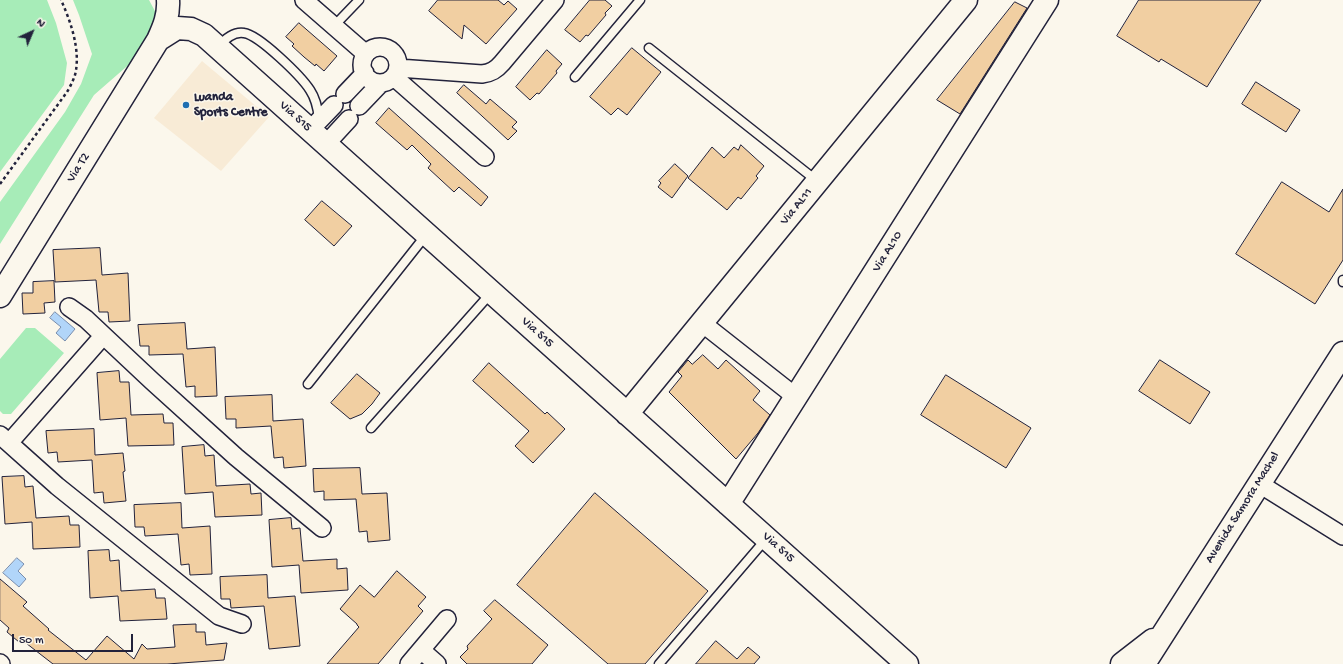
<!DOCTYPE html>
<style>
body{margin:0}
#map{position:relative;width:1343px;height:664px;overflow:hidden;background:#fbf7ec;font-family:"Gochi Hand",sans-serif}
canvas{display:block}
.north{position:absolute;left:12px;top:12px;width:40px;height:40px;-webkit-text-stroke:3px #fbf7ec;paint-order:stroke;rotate:44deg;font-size:11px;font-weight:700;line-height:16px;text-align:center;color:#22223b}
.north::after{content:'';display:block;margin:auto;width:14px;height:18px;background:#22223b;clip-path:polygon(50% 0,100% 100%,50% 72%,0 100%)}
.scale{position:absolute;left:12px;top:634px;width:121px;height:18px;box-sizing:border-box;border:2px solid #22223b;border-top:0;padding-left:5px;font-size:12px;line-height:14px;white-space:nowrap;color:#22223b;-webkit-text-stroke:3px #fbf7ec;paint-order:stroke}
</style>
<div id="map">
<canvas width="1343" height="664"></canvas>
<div class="north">N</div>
<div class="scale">50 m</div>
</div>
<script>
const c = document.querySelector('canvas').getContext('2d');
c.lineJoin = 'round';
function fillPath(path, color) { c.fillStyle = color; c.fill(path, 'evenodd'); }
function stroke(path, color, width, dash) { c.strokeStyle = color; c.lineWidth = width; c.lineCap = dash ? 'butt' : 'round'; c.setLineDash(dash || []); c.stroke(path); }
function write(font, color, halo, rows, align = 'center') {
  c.font = font + ' "Gochi Hand",sans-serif'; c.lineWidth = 3; c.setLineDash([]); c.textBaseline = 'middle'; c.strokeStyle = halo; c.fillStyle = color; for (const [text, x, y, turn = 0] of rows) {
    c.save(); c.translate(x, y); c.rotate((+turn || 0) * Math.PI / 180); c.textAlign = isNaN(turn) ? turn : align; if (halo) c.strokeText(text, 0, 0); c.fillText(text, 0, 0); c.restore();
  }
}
fillPath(new Path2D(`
 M 202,61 L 269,117 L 221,171 L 154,118 Z`), '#f8ebd6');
fillPath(new Path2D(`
 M 0,0 L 47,0 L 56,23 L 67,63 L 64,85 L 0,172 Z
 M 73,0 L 149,0 L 156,13 L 156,24 L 133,61 L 94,95 L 0,244 L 0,202 L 65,112 L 81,84 L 92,54 L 79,15 Z
 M 26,328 L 35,328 L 64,353 L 11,414 L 3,414 L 0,411 L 0,359 Z`), '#a7ecb8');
const water = new Path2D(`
 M 55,312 L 75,329 L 65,341 L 56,333 L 61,327 L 50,318 Z
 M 17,558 L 24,564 L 18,571 L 26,579 L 19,587 L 3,573 Z`);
fillPath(water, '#b1d5f9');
stroke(water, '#788dad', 1);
const building = new Path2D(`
 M 438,0 L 498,0 L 504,5 L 508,1 L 517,9 L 486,44 L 464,25 L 462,39 L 429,11 Z
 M 590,0 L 605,0 L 612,6 L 605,13 L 606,15 L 588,36 L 586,35 L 580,42 L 565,30 Z
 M 1139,0 L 1261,0 L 1207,87 L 1161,59 L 1159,62 L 1117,36 Z
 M 1015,2 L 1027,8 L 960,114 L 937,100 Z
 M 299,23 L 337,56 L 324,71 L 316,64 L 315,66 L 304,57 L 292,46 L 294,44 L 286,37 Z
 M 632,48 L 661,72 L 627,115 L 618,108 L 611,115 L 590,97 Z
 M 547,50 L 562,64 L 556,71 L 557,73 L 539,94 L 537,93 L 530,100 L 516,87 Z
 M 1256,82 L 1300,110 L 1286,132 L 1242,104 Z
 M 464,85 L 486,104 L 490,99 L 517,122 L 512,127 L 517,131 L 508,140 L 457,93 Z
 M 389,108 L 488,197 L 481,206 L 459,187 L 454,192 L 428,168 L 431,164 L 412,145 L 407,150 L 376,123 Z
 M 741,145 L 764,166 L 756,176 L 758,178 L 741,199 L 738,197 L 727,210 L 688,178 L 712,147 L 724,158 L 734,147 L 738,150 Z
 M 675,164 L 688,176 L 672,198 L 658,187 L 661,183 L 659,181 Z
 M 1282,182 L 1329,212 L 1343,189 L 1343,260 L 1315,304 L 1236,254 Z
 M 322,201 L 352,226 L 334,246 L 305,220 Z
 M 100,248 L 102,275 L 128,273 L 130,321 L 109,322 L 108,312 L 99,312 L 96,280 L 55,282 L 53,250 Z
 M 54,281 L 55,302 L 44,303 L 45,313 L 23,314 L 22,293 L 33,293 L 33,282 Z
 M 185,323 L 187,349 L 215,347 L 217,396 L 195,397 L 195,386 L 186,387 L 183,354 L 149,355 L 149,346 L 140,346 L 138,325 Z
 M 703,355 L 718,369 L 726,360 L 760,391 L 753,400 L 770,415 L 758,433 L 736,459 L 669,392 L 682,376 L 678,372 L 688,360 L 692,364 Z
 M 1160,360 L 1210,392 L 1190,424 L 1139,391 Z
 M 489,363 L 545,414 L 547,412 L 565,429 L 533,463 L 515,446 L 529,431 L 473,381 Z
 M 119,371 L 120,382 L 129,382 L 131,415 L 163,414 L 164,423 L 173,423 L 174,445 L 128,446 L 126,418 L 100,420 L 97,373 Z
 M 357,374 L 380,393 L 372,404 L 362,414 L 350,419 L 331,403 Z
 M 946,375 L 1031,428 L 1006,468 L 921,415 Z
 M 272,395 L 273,421 L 303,419 L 306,466 L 284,468 L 283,457 L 274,458 L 271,426 L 236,428 L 236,419 L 226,419 L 225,397 Z
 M 94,429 L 95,455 L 123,453 L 125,471 L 123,472 L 126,501 L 104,503 L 103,492 L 94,493 L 92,460 L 58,462 L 57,452 L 48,453 L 46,431 Z
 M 204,445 L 205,456 L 214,455 L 216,486 L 250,484 L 251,494 L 261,493 L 262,515 L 215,517 L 213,492 L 185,494 L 182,447 Z
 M 360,468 L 362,494 L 387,493 L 390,540 L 368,542 L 367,531 L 359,532 L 356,499 L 324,500 L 324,491 L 314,492 L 313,469 Z
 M 24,476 L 25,487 L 33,486 L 36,518 L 69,516 L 70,525 L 79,525 L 80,547 L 33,549 L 32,522 L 5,524 L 2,477 Z
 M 595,493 L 708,591 L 645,664 L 608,664 L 517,585 Z
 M 181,503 L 182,528 L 210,526 L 212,574 L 190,575 L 189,564 L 181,565 L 178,534 L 145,536 L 144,527 L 135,527 L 134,505 Z
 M 291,518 L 292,529 L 300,528 L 303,561 L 337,559 L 337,569 L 347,568 L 348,590 L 301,593 L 299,565 L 272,567 L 269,520 Z
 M 109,550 L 110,561 L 119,560 L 121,591 L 155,589 L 156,598 L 165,598 L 167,619 L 120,621 L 118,596 L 90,598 L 88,551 Z
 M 397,571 L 426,597 L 418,606 L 423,611 L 378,664 L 327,664 L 359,627 L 357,625 L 357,624 L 340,609 L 360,585 L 374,597 Z
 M 267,575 L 268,598 L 295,596 L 300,646 L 269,649 L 264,606 L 231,608 L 230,599 L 221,599 L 220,577 Z
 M 0,579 L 27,602 L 23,606 L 49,629 L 48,630 L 86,660 L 107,636 L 134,659 L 142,644 L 147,649 L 175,647 L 173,625 L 196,624 L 196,632 L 205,632 L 206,645 L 227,643 L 224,660 L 167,664 L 53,664 L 22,640 L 19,642 L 7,632 L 9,628 L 0,620 Z
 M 495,600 L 548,645 L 532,664 L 467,664 L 460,657 L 468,649 L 467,646 L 492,619 L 484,611 Z
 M 716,641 L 737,659 L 748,647 L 760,657 L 754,664 L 696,664 Z`);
fillPath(building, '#f1cfa2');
stroke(building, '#22223b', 1);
const lane = new Path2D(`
 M 334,26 L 359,0
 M 218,47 C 224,40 233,31 244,33 C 259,35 301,76 310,90 C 316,99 318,109 319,119
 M 649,48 L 817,181
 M 575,77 L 640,0
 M 1343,280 L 1343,282
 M 308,384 L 426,235
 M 371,428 L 491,293
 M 659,664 L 766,539`);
const street = new Path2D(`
 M 304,0 L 366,54
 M362 65a18 18 0 1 1 36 0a18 18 0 1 1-36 0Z
 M 398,68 L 482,74 C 491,73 496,70 502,63 L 555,0
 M 394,77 L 485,157
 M 345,94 L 365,73
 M 359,106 L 381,83
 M 310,130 L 334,105
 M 326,144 L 349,119
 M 69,307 L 86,319 L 152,381 L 236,457 L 322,528
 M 702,323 L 796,397
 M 0,435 L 57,486 L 219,616 L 242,624
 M 9,443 L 103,336
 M 1258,483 L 1343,536
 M 421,650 L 437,664
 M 0,663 L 1,664
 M 409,664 L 447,619`);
const secondary = new Path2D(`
 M 158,40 L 177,28 L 191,29 L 204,35 L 907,664
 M 0,296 L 158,40 C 164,27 169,15 168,0
 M 627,414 L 966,0
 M 728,504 L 1047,0
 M 1122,664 L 1153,640
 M 1144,664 L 1343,353`);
stroke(lane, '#22223b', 11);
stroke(street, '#22223b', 20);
stroke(secondary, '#22223b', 25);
stroke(new Path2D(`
 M 0,184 L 67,92 C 70,87 73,81 75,75 C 81,51 71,22 61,0`), '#22223b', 2.5, [3, 3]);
stroke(lane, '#fbf7ec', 8);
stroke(street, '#fbf7ec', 17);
stroke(secondary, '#fbf7ec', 22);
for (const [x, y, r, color] of [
 [186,105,4,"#1f6fb2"]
]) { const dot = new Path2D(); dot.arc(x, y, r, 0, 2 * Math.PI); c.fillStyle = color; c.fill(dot); stroke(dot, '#fbf7ec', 1.5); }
write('bold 13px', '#22223b', '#fbf7ec', [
 ["Luanda",194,98],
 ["Sports Centre",194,113]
], 'left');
write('13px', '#22223b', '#fbf7ec', [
 ["Via S15",295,117,42],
 ["Via T2",79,168,-58],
 ["Via AL11",797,207,-51],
 ["Via AL10",888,252,-58],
 ["Via S15",537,333,42],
 ["Avenida Samora Machel",1243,508,-58],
 ["Via S15",778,548,42]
]);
</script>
